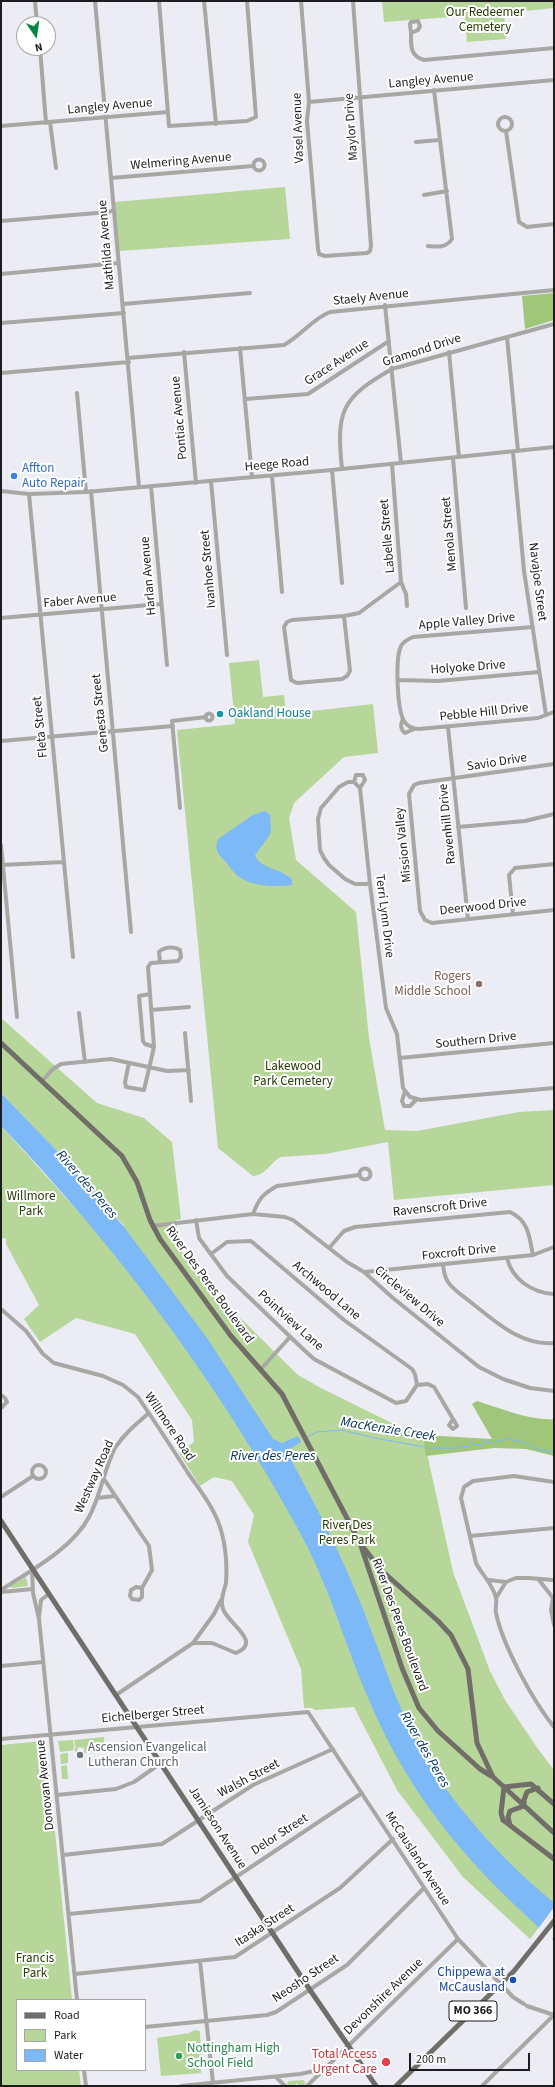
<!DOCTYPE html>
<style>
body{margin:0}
#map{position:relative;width:555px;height:2087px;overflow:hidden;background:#ebecf4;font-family:"Source Sans 3",sans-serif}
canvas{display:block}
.frame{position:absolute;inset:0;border:2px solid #1d1d20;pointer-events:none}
.legend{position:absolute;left:16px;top:1999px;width:130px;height:72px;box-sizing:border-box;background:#fff;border:1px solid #a5a5a6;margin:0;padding:5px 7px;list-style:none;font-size:12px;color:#1d1d20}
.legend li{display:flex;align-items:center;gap:8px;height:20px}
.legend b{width:20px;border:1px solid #a5a5a6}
.north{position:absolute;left:16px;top:16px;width:40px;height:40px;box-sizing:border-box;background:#fff;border:1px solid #a5a5a6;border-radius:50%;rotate:167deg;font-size:11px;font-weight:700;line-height:16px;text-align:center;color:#1d1d20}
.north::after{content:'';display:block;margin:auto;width:14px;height:18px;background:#018743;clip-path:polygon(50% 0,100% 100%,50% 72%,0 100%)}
.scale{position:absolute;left:409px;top:2053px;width:121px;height:18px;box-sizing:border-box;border:2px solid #1d1d20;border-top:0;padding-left:5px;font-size:12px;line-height:14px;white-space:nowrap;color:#1d1d20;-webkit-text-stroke:3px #fff;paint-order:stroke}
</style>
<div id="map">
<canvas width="555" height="2087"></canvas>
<div class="frame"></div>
<ul class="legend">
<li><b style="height:5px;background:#716e69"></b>Road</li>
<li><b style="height:11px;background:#b6d69a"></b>Park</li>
<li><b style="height:11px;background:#7db8f7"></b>Water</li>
</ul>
<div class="north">N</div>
<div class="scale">200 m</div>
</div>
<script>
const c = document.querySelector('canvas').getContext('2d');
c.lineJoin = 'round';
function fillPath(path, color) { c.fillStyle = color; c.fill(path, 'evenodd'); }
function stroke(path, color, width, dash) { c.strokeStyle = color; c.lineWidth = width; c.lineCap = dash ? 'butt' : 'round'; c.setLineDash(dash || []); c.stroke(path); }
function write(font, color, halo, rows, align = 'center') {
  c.font = font + ' "Source Sans 3",sans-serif'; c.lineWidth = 4; c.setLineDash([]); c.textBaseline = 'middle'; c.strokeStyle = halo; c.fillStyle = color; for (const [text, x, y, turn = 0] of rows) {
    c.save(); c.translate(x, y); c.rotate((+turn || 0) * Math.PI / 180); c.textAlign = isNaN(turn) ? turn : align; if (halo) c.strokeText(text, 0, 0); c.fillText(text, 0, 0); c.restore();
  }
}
fillPath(new Path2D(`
 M 382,1 L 554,1 L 554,8 L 504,13 L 506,39 L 467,42 L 465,16 L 384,22 Z
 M 285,187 L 290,239 L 119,251 L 115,202 Z
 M 259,660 L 263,697 L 284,695 L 286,714 L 373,704 L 378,753 L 344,757 L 294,803 L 289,818 L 296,860 L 356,912 L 369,1038 L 385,1130 L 417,1131 L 519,1112 L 554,1110 L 554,1185 L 394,1200 L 388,1142 L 325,1154 L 281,1157 C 270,1162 267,1175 253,1176 L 218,1148 L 177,730 L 235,724 L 229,663 Z
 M 1,1018 L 97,1103 L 144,1118 L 172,1142 L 181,1219 L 176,1220 L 180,1249 L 213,1291 L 298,1375 L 321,1388 L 410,1432 L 423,1435 L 453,1572 L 490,1671 L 505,1700 L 538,1749 L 554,1770 L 554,1907 L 530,1939 L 463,1877 L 397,1790 L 354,1707 L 315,1710 L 312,1708 L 304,1708 L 301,1669 L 248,1542 L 254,1515 L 232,1481 L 214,1477 L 200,1486 L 179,1453 L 194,1442 L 192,1420 L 135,1334 L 76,1318 L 40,1342 L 24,1319 L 39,1305 L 6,1244 L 6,1238 L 1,1239 L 1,1126 L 94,1229 L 124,1226 L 57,1151 L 1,1093 Z
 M 26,1577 L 28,1586 L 11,1588 L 10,1586 Z
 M 104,1737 L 105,1751 L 84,1753 L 84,1748 L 78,1747 L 77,1753 L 75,1751 L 75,1747 L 77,1746 L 75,1746 L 74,1740 Z
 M 73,1740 L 74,1750 L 60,1752 L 58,1741 Z
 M 43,1741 L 46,1743 L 72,2000 L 17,2000 L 17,2070 L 79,2070 L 81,2086 L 1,2086 L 1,1745 Z
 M 68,1753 L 68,1763 L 61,1764 L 60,1754 Z
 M 67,1765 L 68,1779 L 62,1779 L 61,1766 Z
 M 195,2030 L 200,2031 L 201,2073 L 161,2076 L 157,2038 L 189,2033 Z
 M 303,2080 L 306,2083 L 303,2086 L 298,2086 L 297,2083 L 295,2086 L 288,2086 L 287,2083 L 289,2081 Z`), '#b6d69a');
fillPath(new Path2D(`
 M 554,293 L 554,320 L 525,329 L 522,296 Z
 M 477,1401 C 499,1408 531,1421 554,1419 L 554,1456 L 526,1449 L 494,1448 L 426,1456 L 423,1435 L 492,1439 L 472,1404 Z`), '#9fc67a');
fillPath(new Path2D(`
 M 265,811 L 270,815 L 271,830 L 269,836 L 255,855 C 259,868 281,869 292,879 L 292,885 C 275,887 254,887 239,877 C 234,873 229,866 225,861 C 218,854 214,849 218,839 L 253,815 Z
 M 1,1093 L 57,1151 L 124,1227 L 207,1338 L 273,1439 L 282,1443 L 298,1436 L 301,1442 L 288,1450 L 287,1453 C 316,1505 343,1558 365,1614 C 384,1663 399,1713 426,1759 C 461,1815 504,1861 554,1903 L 554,1941 C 469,1866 409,1798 366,1693 C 343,1639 328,1583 299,1531 C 219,1384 117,1247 1,1126 Z`), '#7db8f7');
fillPath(new Path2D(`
 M 554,1907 L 554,1936 L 551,1941 L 538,1929 Z`), '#ebecf4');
stroke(new Path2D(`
 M 307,1437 L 317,1432 L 342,1430 L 375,1438 L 430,1448 L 457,1448 L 508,1439 L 523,1442 L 539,1450 L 554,1452`), '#7db8f7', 1);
stroke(new Path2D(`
 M 35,1 L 37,24
 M 95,1 L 139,487
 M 159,1 L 169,126 L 247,121 L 256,117 L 247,1
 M 204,1 L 216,124
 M 301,1 L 309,102 L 307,121 L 318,249 L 319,254 L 325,256 L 367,253 L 370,251 L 371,246 L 353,1
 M 411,33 L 418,30 L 420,26 L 418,21 L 411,22 L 410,24 C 410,27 411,30 411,34 C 411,46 410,56 424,60 L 554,48
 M 40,48 L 46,123
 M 309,102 L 554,80
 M498 124a7 7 0 1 1 14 0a7 7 0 1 1-14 0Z
 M 50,122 L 56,168
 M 1,126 L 168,112
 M 506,131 L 519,222 L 527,227 L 554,224
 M 416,142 L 439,140
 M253.5 165a5.5 5.5 0 1 1 11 0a5.5 5.5 0 1 1-11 0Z
 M 111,178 L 253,166
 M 424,195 L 447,191
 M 1,221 L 109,212 L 114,210
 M 428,246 C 438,247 446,248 452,239 L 434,90
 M 1,274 L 118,263
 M 123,304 L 250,293
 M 385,305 L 401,463
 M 1,323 L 124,313
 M 507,337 L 518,451
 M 240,348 L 252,477
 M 184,352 L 196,483
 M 449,352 L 459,457
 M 128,358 L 284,345 C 301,336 312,319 330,312 L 554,290
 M 1,373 L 129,362
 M 77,393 L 86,492
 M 246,399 L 308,394 L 389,341
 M 513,452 L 524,571 L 546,715
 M 453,458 L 466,608
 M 392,464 L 401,582 L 406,594 L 407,606
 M 342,469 C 336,411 341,398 392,369 L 554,324
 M 332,470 L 342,583
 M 272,476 L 282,592
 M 211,481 L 227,655
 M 151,486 L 167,665
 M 1,491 L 29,494 L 86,492 L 332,470 L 554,447
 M 91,491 L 131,932
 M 29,494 L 73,957
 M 344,616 L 350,671 L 347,676 L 342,679 L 297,683 L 291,680 L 284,627 L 287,622 L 292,620 L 344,616 L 359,613 L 401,582
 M 1,618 L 161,604
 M 533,627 L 413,637 C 408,639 404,641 401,646 C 395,658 397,709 404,721 C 407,726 413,729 419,729 L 538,718 L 554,712
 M 398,680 L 438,681 L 539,672
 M205.5 717a3.5 3.5 0 1 1 7 0a3.5 3.5 0 1 1-7 0Z
 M 403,719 C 400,725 400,729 405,733 L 414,729
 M 448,727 L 468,919
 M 1,741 L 173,726
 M 554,764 L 419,783 L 414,785 L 409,794 L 420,911 L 425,920 L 432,923 L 554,910
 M 354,782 L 360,788 L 370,884 L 386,1008 L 397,1034 L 403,1088 L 410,1097 L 421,1100 L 554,1088
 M 354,782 L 348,782 L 339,787 L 321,808 L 318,819 L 320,850 L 324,858 L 329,865 L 345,879 L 355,884 L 370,884
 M 354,782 L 356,775 L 363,775 L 365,780 L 360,788
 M 180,808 L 172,721 L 206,717
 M 458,827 L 525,821 L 554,814
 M 1,845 L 17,1017
 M 1,865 L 64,862
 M 513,914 L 509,875 L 515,868 L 554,864
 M 150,994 L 139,996 L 143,1041 L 145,1044 L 154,1047
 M 151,1010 L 189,1007
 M 79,1013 L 85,1062
 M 185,1033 L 191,1101
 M 400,1058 L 554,1043
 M 129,1063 L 125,1082 L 126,1087 L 144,1090 L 154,1047 L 148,967 L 151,963 L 178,961 L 181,957 L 180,950 C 174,946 164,947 159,952 L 160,962
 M 42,1081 L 53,1069 L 61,1064 L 111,1059 L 167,1071 L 189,1070
 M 405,1091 L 402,1101 L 404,1106 L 410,1106 L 417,1099
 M359.5 1174a5.5 5.5 0 1 1 11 0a5.5 5.5 0 1 1-11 0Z
 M 253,1214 C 259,1198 263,1194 277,1186 L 359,1175
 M 196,1220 L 199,1238 L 227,1276 L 304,1350 L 314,1359 L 396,1403 L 406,1401 L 417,1385
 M 152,1226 L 253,1214 L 285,1217 L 293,1220 L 347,1262 L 364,1272 L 393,1298 L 479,1367 L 503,1379 L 530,1388 L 554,1391
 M 329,1248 L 344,1231 L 355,1227 L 510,1212 C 529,1221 529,1236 533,1255
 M 211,1254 L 227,1242 L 251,1241 L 344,1320 L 412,1369 L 415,1374 L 417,1385
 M 507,1258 C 512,1279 532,1293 554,1294
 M 443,1265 C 444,1271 444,1276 448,1282 C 454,1291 465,1297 473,1304 C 497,1323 522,1346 554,1343
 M 365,1272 L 533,1255 L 554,1247
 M 1,1309 L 26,1331 L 43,1354 L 54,1363 L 103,1376 L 123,1385 L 138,1397 C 155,1422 172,1448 188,1473 C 201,1492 217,1511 222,1534 C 226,1549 227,1568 226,1583 C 224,1592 220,1599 223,1609 C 228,1624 263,1642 236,1653 L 212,1643 L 193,1643 L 116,1695
 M 261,1369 L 290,1337
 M 417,1385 L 428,1384 L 434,1387 L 456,1424 L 457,1426 L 453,1429 L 449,1425 L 453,1419
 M 1,1395 L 5,1398 L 7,1402 L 1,1408
 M32 1472a7 7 0 1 1 14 0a7 7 0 1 1-14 0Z
 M 104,1479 L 149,1546 L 152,1570 L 142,1588 L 142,1597 L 139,1600 L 132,1599 L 130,1596 L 131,1590 L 136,1587 L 142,1588
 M 554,1482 L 514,1476 L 473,1481 L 464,1487 L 461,1498 L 476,1563 C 482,1575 493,1584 496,1598 C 497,1602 495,1608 496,1613 C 503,1646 533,1701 554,1727
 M 1,1497 L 33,1476
 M 97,1498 L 115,1496
 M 470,1536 L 554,1528
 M 32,1569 L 33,1593 L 39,1619 L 77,2000
 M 489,1580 L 506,1582 L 516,1578 L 528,1578 L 554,1580
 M 539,1580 L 553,1598 L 551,1610 L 554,1625
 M 1,1590 C 30,1571 73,1548 89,1517 C 101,1495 104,1469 115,1448 C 124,1434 136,1424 149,1413
 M 1,1592 L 33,1589
 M 496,1598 L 506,1582
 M 39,1617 L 41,1600 L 49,1594
 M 193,1643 L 214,1614 L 221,1600
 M 1,1666 L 43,1662
 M 1,1739 L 308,1712 L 458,1939 L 513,1997 L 524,2004
 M 57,1795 L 116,1789 L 134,1782 L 161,1763
 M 63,1855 L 162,1844 L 253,1785 L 333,1749
 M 69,1914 L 200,1901 L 362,1793
 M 200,1961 L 213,2083
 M 75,1974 L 235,1957 L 340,1888 L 393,1839
 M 527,2006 L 554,2015
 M 145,2027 L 267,2015 L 276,2012 L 347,1965 L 424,1888
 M 84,2070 L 86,2086
 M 276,2077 L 285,2086
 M 181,2086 L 300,2074 L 324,2069
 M 307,2086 L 458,1939
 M 482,2086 L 554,2015`), '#a9a7a4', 4);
stroke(new Path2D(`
 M 1,1043 L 122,1156 L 137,1182 L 150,1220 L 160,1239 L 231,1336 L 282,1394 L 360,1543 L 381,1570 L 438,1621 L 451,1635 L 468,1669 L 477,1743 L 493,1777
 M 1,1521 L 310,1990 L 376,2086
 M 361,1546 L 402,1668 L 419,1708 L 438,1731 L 480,1769 L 493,1777 L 554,1833
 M 504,1787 L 501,1813 L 503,1820 L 554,1859
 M 504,1787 L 531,1784 L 554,1804
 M 524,1806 L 524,1800 L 527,1792 L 538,1788
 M 510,1825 L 508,1817 L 510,1811 L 524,1806
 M 396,2086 L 514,1971 L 554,1921`), '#716e69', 5);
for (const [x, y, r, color] of [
 [14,476,4,"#3f7fe0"],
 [220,714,4,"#0f9aa8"],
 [479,984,4,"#8d6e63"],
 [80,1755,4,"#6b7280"],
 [513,1980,4,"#1a4fb4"],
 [179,2056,4,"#2e9e5b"],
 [386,2062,5,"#e0444e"]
]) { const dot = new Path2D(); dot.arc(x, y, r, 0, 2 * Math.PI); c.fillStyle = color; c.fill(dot); stroke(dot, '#fff', 1.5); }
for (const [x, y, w] of [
 [473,2011,48]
]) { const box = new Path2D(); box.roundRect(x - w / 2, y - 10, w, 20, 3); c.fillStyle = '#fff'; c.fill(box); stroke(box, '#1d1d20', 1); }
write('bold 12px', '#1d1d20', null, [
 ["MO 366",473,2011]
]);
write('13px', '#263d06', '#fff', [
 ["Our Redeemer",485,13],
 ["Cemetery",485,28],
 ["Lakewood",293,1067],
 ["Park Cemetery",293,1082],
 ["Willmore",31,1197],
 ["Park",31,1212],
 ["River Des",347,1526],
 ["Peres Park",347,1541],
 ["Francis",35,1959],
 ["Park",35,1974]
]);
write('13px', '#1d1d20', '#fff', [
 ["Langley Avenue",431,81,-5],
 ["Langley Avenue",110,107,-5],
 ["Maylor Drive",352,127,-94],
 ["Vasel Avenue",299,128,-92],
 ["Welmering Avenue",181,162,-5],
 ["Mathilda Avenue",107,245,-95],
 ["Staely Avenue",371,298,-6],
 ["Gramond Drive",422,351,-18],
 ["Grace Avenue",337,363,-33],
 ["Pontiac Avenue",180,418,-95],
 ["Heege Road",277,465,-5],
 ["Menola Street",450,534,-95],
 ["Labelle Street",388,536,-95],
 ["Ivanhoe Street",209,569,-95],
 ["Harlan Avenue",149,576,-95],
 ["Navajoe Street",537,582,83],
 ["Faber Avenue",80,601,-5],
 ["Apple Valley Drive",467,622,-5],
 ["Holyoke Drive",468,668,-4],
 ["Genesta Street",101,713,-96],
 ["Pebble Hill Drive",484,713,-6],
 ["Fleta Street",41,727,-96],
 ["Savio Drive",497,763,-9],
 ["Ravenhill Drive",448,824,-96],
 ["Mission Valley",404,845,-96],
 ["Deerwood Drive",483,907,-6],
 ["Terri Lynn Drive",384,916,83],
 ["Southern Drive",476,1041,-6],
 ["Ravenscroft Drive",440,1208,-6],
 ["Foxcroft Drive",459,1253,-6],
 ["River Des Peres Boulevard",209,1285,54],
 ["Archwood Lane",326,1291,40],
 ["Circleview Drive",409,1297,40],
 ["Pointview Lane",290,1321,42],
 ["Willmore Road",169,1427,56],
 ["Westway Road",95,1477,-66],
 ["River Des Peres Boulevard",399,1625,70],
 ["Eichelberger Street",153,1715,-5],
 ["Walsh Street",249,1779,-28],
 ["Donovan Avenue",46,1785,-96],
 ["Jamieson Avenue",217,1828,57],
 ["Delor Street",280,1835,-33],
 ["McCausland Avenue",417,1859,57],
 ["Itaska Street",265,1926,-33],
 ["Neosho Street",306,1979,-34],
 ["Devonshire Avenue",384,1997,-44]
]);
write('13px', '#366cbe', '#fff', [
 ["Affton",22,469],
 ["Auto Repair",22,484]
], 'left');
write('13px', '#0d838f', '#fff', [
 ["Oakland House",228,714]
], 'left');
write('13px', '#785e54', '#fff', [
 ["Rogers",471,977],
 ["Middle School",471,992]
], 'right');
write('13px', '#5b616d', '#fff', [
 ["Ascension Evangelical",88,1748],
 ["Lutheran Church",88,1763]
], 'left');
write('13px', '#164399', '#fff', [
 ["Chippewa at",505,1973],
 ["McCausland",505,1988]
], 'right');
write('13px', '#27864d', '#fff', [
 ["Nottingham High",187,2049],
 ["School Field",187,2064]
], 'left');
write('13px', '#be3a42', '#fff', [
 ["Total Access",377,2055],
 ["Urgent Care",377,2070]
], 'right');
write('italic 14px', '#043158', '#fff', [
 ["River des Peres",86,1185,49],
 ["MacKenzie Creek",388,1430,9],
 ["River des Peres",273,1457],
 ["River des Peres",424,1750,60]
]);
</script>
